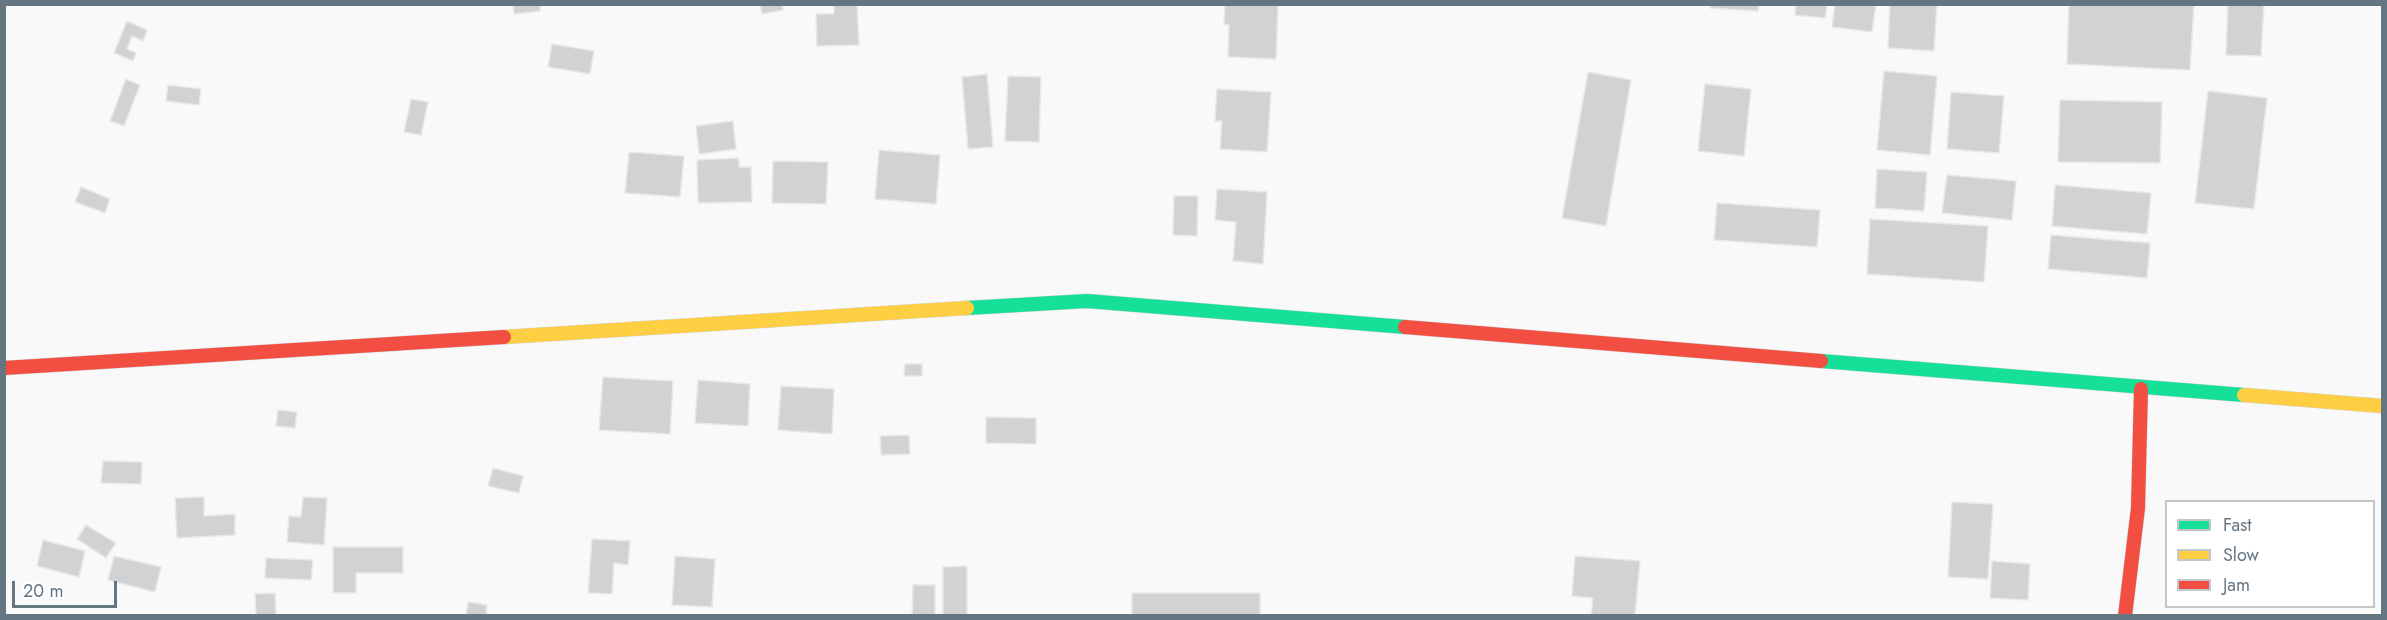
<!DOCTYPE html>
<style>
body{margin:0}
#map{position:relative;width:2387px;height:620px;overflow:hidden;background:#f9f9f9;font-family:Jost,sans-serif}
canvas{display:block}
.frame{position:absolute;inset:0;border:6px solid #657683;pointer-events:none}
.legend{position:absolute;left:2165px;top:500px;width:210px;height:108px;box-sizing:border-box;background:#fff;border:2px solid #c1c8cd;margin:0;padding:8px 10px;list-style:none;font-size:18px;color:#657683}
.legend li{display:flex;align-items:center;gap:12px;height:30px}
.legend b{width:30px;border:2px solid #c1c8cd}
.scale{position:absolute;left:12px;top:581px;width:105px;height:27px;box-sizing:border-box;border:3px solid #657683;border-top:0;padding-left:8px;font-size:18px;line-height:21px;white-space:nowrap;color:#657683;-webkit-text-stroke:4px #fff;paint-order:stroke}
</style>
<div id="map">
<canvas width="2387" height="620"></canvas>
<div class="frame"></div>
<ul class="legend">
<li><b style="height:8px;background:#16e098"></b>Fast</li>
<li><b style="height:8px;background:#ffcf43"></b>Slow</li>
<li><b style="height:8px;background:#f24e42"></b>Jam</li>
</ul>
<div class="scale">20 m</div>
</div>
<script>
const c = document.querySelector('canvas').getContext('2d');
c.lineJoin = 'round';
function fillPath(path, color) { c.fillStyle = color; c.fill(path, 'evenodd'); }
function stroke(path, color, width, dash) { c.strokeStyle = color; c.lineWidth = width; c.lineCap = dash ? 'butt' : 'round'; c.setLineDash(dash || []); c.stroke(path); }
const building = new Path2D(`
 M 513,4 L 540,4 L 540,11 L 514,14 Z
 M 760,4 L 782,4 L 783,10 L 762,14 Z
 M 834,4 L 857,4 L 859,45 L 817,46 L 816,14 L 834,14 Z
 M 1225,4 L 1278,4 L 1276,59 L 1228,57 L 1229,25 L 1224,24 Z
 M 1711,4 L 1759,4 L 1758,11 L 1710,8 Z
 M 1796,4 L 1827,4 L 1825,18 L 1795,15 Z
 M 1835,4 L 1876,4 L 1872,32 L 1832,27 Z
 M 1890,4 L 1937,4 L 1934,51 L 1888,48 Z
 M 2069,4 L 2194,4 L 2190,70 L 2067,64 Z
 M 2228,4 L 2264,4 L 2261,56 L 2226,55 Z
 M 127,21 L 147,30 L 143,41 L 132,36 L 127,49 L 136,53 L 133,61 L 114,53 Z
 M 552,44 L 594,51 L 590,74 L 548,67 Z
 M 1884,71 L 1937,76 L 1930,155 L 1877,150 Z
 M 1588,72 L 1631,80 L 1606,226 L 1562,218 Z
 M 987,74 L 993,147 L 968,149 L 962,77 Z
 M 1008,76 L 1041,77 L 1039,142 L 1005,141 Z
 M 126,79 L 140,85 L 124,126 L 110,121 Z
 M 1705,84 L 1751,89 L 1744,156 L 1698,151 Z
 M 168,85 L 201,89 L 199,105 L 166,101 Z
 M 1217,89 L 1271,92 L 1267,152 L 1220,149 L 1222,121 L 1215,121 Z
 M 2208,91 L 2267,98 L 2254,209 L 2195,203 Z
 M 1951,92 L 2004,96 L 1999,153 L 1947,149 Z
 M 411,99 L 428,102 L 421,135 L 404,132 Z
 M 2060,100 L 2162,102 L 2160,163 L 2058,162 Z
 M 733,121 L 736,149 L 699,154 L 696,126 Z
 M 879,150 L 940,155 L 936,204 L 875,199 Z
 M 629,152 L 684,156 L 680,197 L 625,193 Z
 M 739,158 L 739,167 L 751,167 L 752,202 L 698,203 L 697,160 Z
 M 773,161 L 828,162 L 826,204 L 772,203 Z
 M 1877,169 L 1927,172 L 1924,211 L 1875,208 Z
 M 1947,175 L 2016,181 L 2012,220 L 1942,213 Z
 M 2055,185 L 2151,193 L 2147,234 L 2052,226 Z
 M 81,187 L 110,199 L 105,213 L 75,202 Z
 M 1217,189 L 1267,192 L 1263,264 L 1233,261 L 1236,222 L 1215,220 Z
 M 1174,196 L 1198,196 L 1197,236 L 1173,235 Z
 M 1717,203 L 1820,210 L 1817,247 L 1714,240 Z
 M 1870,219 L 1988,226 L 1984,282 L 1867,274 Z
 M 2051,235 L 2150,243 L 2147,278 L 2048,269 Z
 M 905,364 L 922,364 L 922,376 L 904,376 Z
 M 603,377 L 673,381 L 670,434 L 599,430 Z
 M 698,380 L 750,384 L 748,426 L 695,423 Z
 M 781,386 L 834,389 L 832,434 L 778,430 Z
 M 278,410 L 297,412 L 295,428 L 276,426 Z
 M 986,417 L 1036,418 L 1036,444 L 986,443 Z
 M 909,435 L 910,454 L 881,455 L 880,436 Z
 M 103,461 L 142,462 L 141,484 L 101,483 Z
 M 493,468 L 523,476 L 519,493 L 488,486 Z
 M 204,497 L 204,516 L 235,514 L 235,535 L 177,538 L 175,498 Z
 M 303,497 L 327,498 L 324,545 L 287,542 L 289,516 L 301,517 Z
 M 1952,502 L 1993,504 L 1988,579 L 1948,577 Z
 M 86,525 L 116,543 L 106,558 L 77,539 Z
 M 592,539 L 630,541 L 628,565 L 614,563 L 612,594 L 588,593 Z
 M 43,540 L 85,551 L 79,577 L 37,566 Z
 M 333,547 L 403,547 L 403,573 L 356,573 L 356,593 L 333,593 Z
 M 114,556 L 161,567 L 155,592 L 108,580 Z
 M 675,556 L 715,559 L 712,607 L 672,605 Z
 M 1575,556 L 1640,561 L 1635,616 L 1591,616 L 1593,598 L 1572,596 Z
 M 266,558 L 313,560 L 311,580 L 265,578 Z
 M 1992,561 L 2030,564 L 2028,600 L 1990,598 Z
 M 967,566 L 967,616 L 943,616 L 943,567 Z
 M 913,585 L 935,585 L 935,616 L 912,616 Z
 M 275,593 L 276,616 L 256,616 L 255,594 Z
 M 1132,593 L 1260,593 L 1260,616 L 1132,616 Z
 M 468,602 L 487,605 L 486,616 L 466,616 Z`);
fillPath(building, '#d0d2d3');
stroke(building, '#e8e8e8', 1.5);
const fast = new Path2D(`
 M 967,308 L 1087,301 L 1405,327
 M 1821,361 L 2244,395`);
const slow = new Path2D(`
 M 504,337 L 967,308
 M 2244,395 L 2382,406`);
const jam = new Path2D(`
 M 1405,327 L 1821,361
 M 4,368 L 504,337
 M 2125,616 L 2138,508 L 2141,389`);
stroke(fast, '#d5d6d7', 15);
stroke(slow, '#d5d6d7', 15);
stroke(jam, '#d5d6d7', 15);
stroke(fast, '#16e098', 14);
stroke(slow, '#ffcf43', 14);
stroke(jam, '#f24e42', 14);
</script>
